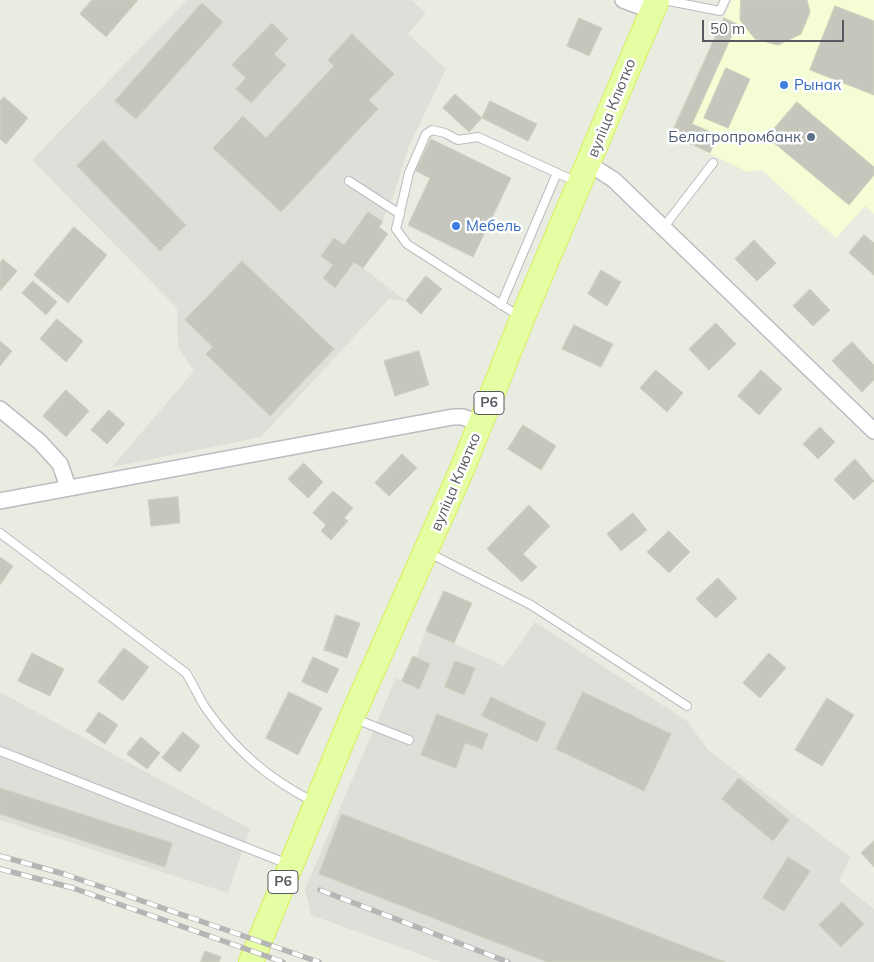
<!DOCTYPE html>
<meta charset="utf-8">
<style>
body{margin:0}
#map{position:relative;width:874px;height:962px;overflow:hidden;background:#e9ece0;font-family:Mulish,sans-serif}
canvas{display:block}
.scale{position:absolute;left:702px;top:20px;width:142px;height:22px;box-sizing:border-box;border:2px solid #595961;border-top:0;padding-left:6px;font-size:15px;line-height:18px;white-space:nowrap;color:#595961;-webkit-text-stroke:4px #fff;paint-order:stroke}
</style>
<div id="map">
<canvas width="874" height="962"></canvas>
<div class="scale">50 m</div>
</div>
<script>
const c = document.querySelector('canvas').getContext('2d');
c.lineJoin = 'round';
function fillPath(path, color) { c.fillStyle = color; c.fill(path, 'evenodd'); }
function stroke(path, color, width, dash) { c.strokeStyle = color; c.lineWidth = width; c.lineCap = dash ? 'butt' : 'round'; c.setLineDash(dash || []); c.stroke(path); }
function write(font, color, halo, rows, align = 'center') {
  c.font = font + ' Mulish,sans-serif'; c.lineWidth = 5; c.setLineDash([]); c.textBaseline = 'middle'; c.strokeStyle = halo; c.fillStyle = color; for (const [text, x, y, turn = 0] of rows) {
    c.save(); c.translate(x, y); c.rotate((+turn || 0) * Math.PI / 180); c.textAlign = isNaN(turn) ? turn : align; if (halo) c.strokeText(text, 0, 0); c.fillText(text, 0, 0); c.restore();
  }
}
fillPath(new Path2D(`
 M 732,0 L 874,0 L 874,214 L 865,206 L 836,238 L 762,170 L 748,172 L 671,135 Z`), '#f5fdd4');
fillPath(new Path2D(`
 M 187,0 L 411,0 L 426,13 L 408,34 L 446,69 L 409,146 L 395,191 L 363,268 L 406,301 L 389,299 L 261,437 L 112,467 L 194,371 L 178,347 L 177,308 L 32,160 Z
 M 535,622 L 687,721 L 709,751 L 850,857 L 839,881 L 874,909 L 874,962 L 441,962 L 311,915 L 305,889 L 396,678 L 402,681 L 413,656 L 416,657 L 426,631 L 504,666 Z
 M 0,692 L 250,829 L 228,893 L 0,820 Z`), '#dedfd8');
const building = new Path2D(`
 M 92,0 L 138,0 L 106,37 L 80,14 Z
 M 741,0 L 807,0 L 810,12 L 801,34 L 778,45 L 755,39 L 740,20 Z
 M 202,3 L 223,22 L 136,119 L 115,101 Z
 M 835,6 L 874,21 L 874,95 L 810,70 Z
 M 579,18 L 602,28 L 589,56 L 567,46 Z
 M 724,18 L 737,24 L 692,124 L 718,135 L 710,153 L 671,135 Z
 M 272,23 L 288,39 L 274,54 L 286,65 L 251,103 L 236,89 L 246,78 L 232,65 Z
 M 352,34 L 394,74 L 369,100 L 378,109 L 281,212 L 213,148 L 243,116 L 266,138 L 334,66 L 328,60 Z
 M 726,68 L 750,79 L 728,128 L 704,118 Z
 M 455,94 L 482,118 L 469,132 L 443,108 Z
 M 4,97 L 28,118 L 6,144 L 0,139 L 0,101 Z
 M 490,101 L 537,124 L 528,141 L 482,118 Z
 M 797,102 L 874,167 L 874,175 L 849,205 L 767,137 Z
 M 431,139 L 511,178 L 473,257 L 408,225 L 430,178 L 416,171 Z
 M 103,140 L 186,225 L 160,251 L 77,166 Z
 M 368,212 L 383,222 L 379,227 L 388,234 L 363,268 L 354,262 L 335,288 L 323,278 L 333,265 L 321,256 L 334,238 L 344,245 Z
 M 74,227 L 107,255 L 68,303 L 34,275 Z
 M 864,235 L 874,243 L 874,275 L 849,253 Z
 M 754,240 L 776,263 L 757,281 L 735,259 Z
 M 3,259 L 17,271 L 0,291 L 0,263 Z
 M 242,261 L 334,349 L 270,416 L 206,354 L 213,347 L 185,320 Z
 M 601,270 L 621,282 L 607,306 L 588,294 Z
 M 426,276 L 442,289 L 421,314 L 406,301 Z
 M 33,281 L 57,302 L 46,315 L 22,293 Z
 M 810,289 L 830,310 L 813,326 L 793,306 Z
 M 57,319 L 83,341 L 66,362 L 40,339 Z
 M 716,323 L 736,344 L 709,370 L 689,349 Z
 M 574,325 L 613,344 L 601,367 L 562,349 Z
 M 0,341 L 12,351 L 0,366 Z
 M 852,342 L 874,365 L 874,380 L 862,392 L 832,361 Z
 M 419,351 L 429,385 L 395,396 L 384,361 Z
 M 656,370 L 683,393 L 667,412 L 640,388 Z
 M 761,370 L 782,389 L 759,415 L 738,396 Z
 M 66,390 L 89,411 L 66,437 L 43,416 Z
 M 109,410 L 125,424 L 107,444 L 91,430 Z
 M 523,425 L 556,446 L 541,470 L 508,449 Z
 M 820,427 L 835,442 L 818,459 L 803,444 Z
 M 402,454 L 417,468 L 389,496 L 375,483 Z
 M 855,459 L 874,481 L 854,500 L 834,480 Z
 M 304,463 L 323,482 L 308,498 L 288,479 Z
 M 333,491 L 353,508 L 344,518 L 348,521 L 331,540 L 321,531 L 326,525 L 313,513 Z
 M 178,497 L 180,523 L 151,526 L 148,500 Z
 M 529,505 L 550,526 L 523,554 L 537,567 L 522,582 L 487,549 Z
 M 633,513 L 647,530 L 621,551 L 607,534 Z
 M 669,531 L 690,552 L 669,573 L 647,552 Z
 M 0,557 L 13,566 L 0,585 Z
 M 718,578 L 737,598 L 716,618 L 696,599 Z
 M 444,591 L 472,603 L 454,643 L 426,631 Z
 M 336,615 L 360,623 L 347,658 L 324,650 Z
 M 124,648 L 149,667 L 123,701 L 98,682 Z
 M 32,653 L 64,669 L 50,696 L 18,681 Z
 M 769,653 L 786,668 L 760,698 L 743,683 Z
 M 413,656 L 430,664 L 419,689 L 402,681 Z
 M 313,657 L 339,669 L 327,693 L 302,682 Z
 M 455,661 L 475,668 L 464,695 L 445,687 Z
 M 289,692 L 322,708 L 298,755 L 266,738 Z
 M 583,692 L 671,734 L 644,791 L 556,749 Z
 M 491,697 L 546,723 L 537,742 L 482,716 Z
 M 827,698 L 854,715 L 822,766 L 795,750 Z
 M 99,712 L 118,725 L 105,744 L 86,731 Z
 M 437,714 L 488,734 L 482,749 L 465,743 L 456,768 L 421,755 Z
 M 183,732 L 200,746 L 180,772 L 162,758 Z
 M 141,737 L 160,753 L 147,769 L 127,754 Z
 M 739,778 L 789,820 L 773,841 L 722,799 Z
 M 0,788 L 172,843 L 165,867 L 0,814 Z
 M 342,814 L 725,962 L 547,962 L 319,874 Z
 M 874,841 L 874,867 L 861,853 Z
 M 788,857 L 810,871 L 784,911 L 763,898 Z
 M 842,902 L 864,924 L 841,947 L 819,925 Z
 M 205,951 L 221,957 L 219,962 L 201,962 Z`);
fillPath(building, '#c6c7bc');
stroke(building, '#ced0be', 1);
const service = new Path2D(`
 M 664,0 L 720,11 L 725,0
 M 349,181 L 400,214
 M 663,228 L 713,163
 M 501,305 L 557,173
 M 519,316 L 407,244 L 396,229 L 409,173 L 426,134 L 432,130 L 445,133 L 458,140 L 478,137 L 577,182
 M 0,533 L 186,673 C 194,685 199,699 207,710 C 236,751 269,779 314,802
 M 427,552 L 531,605 L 687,706
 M 353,718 L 409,740
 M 0,751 L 288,864`);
const minor = new Path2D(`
 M 623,0 L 652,11
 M 589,164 L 614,180 L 874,431
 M 0,409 L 40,442 L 60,464 L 68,487
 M 0,501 L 453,417 L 463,417 L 481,424`);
const primary = new Path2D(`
 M 251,962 L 352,717 L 463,467 L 522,319 L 657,0`);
stroke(service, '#bbbbc2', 10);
stroke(minor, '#bbbbc2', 18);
stroke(primary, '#d9f055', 26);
stroke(service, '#fff', 8);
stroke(minor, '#fff', 15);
stroke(primary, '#e6fea3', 24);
const rail = new Path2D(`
 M 0,856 L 64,874 L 319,962
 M 0,869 L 73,888 L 283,962
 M 320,890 L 508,962`);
stroke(rail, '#b5b5b6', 5.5);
stroke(rail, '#fff', 4, [11]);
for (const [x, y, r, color] of [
 [784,85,5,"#3f7fe0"],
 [811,137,5,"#5c6f8a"],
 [456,226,5,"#3f7fe0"]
]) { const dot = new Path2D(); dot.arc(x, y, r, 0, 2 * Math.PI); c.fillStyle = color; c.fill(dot); stroke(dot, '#fff', 2); }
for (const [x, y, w] of [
 [489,403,30],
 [283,882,30]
]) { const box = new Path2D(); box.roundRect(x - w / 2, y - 11.5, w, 23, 4); c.fillStyle = '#fff'; c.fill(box); stroke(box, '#595961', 1); }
write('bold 14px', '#595961', null, [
 ["Р6",489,403],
 ["Р6",283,882]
]);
write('15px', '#366cbe', '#fff', [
 ["Рынак",794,85],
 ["Мебель",466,226]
], 'left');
write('15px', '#595961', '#fff', [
 ["вуліца Клютко",612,108,-68],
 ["вуліца Клютко",456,482,-67]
]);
write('15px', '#4e5e75', '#fff', [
 ["Белагропромбанк",801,137]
], 'right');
</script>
